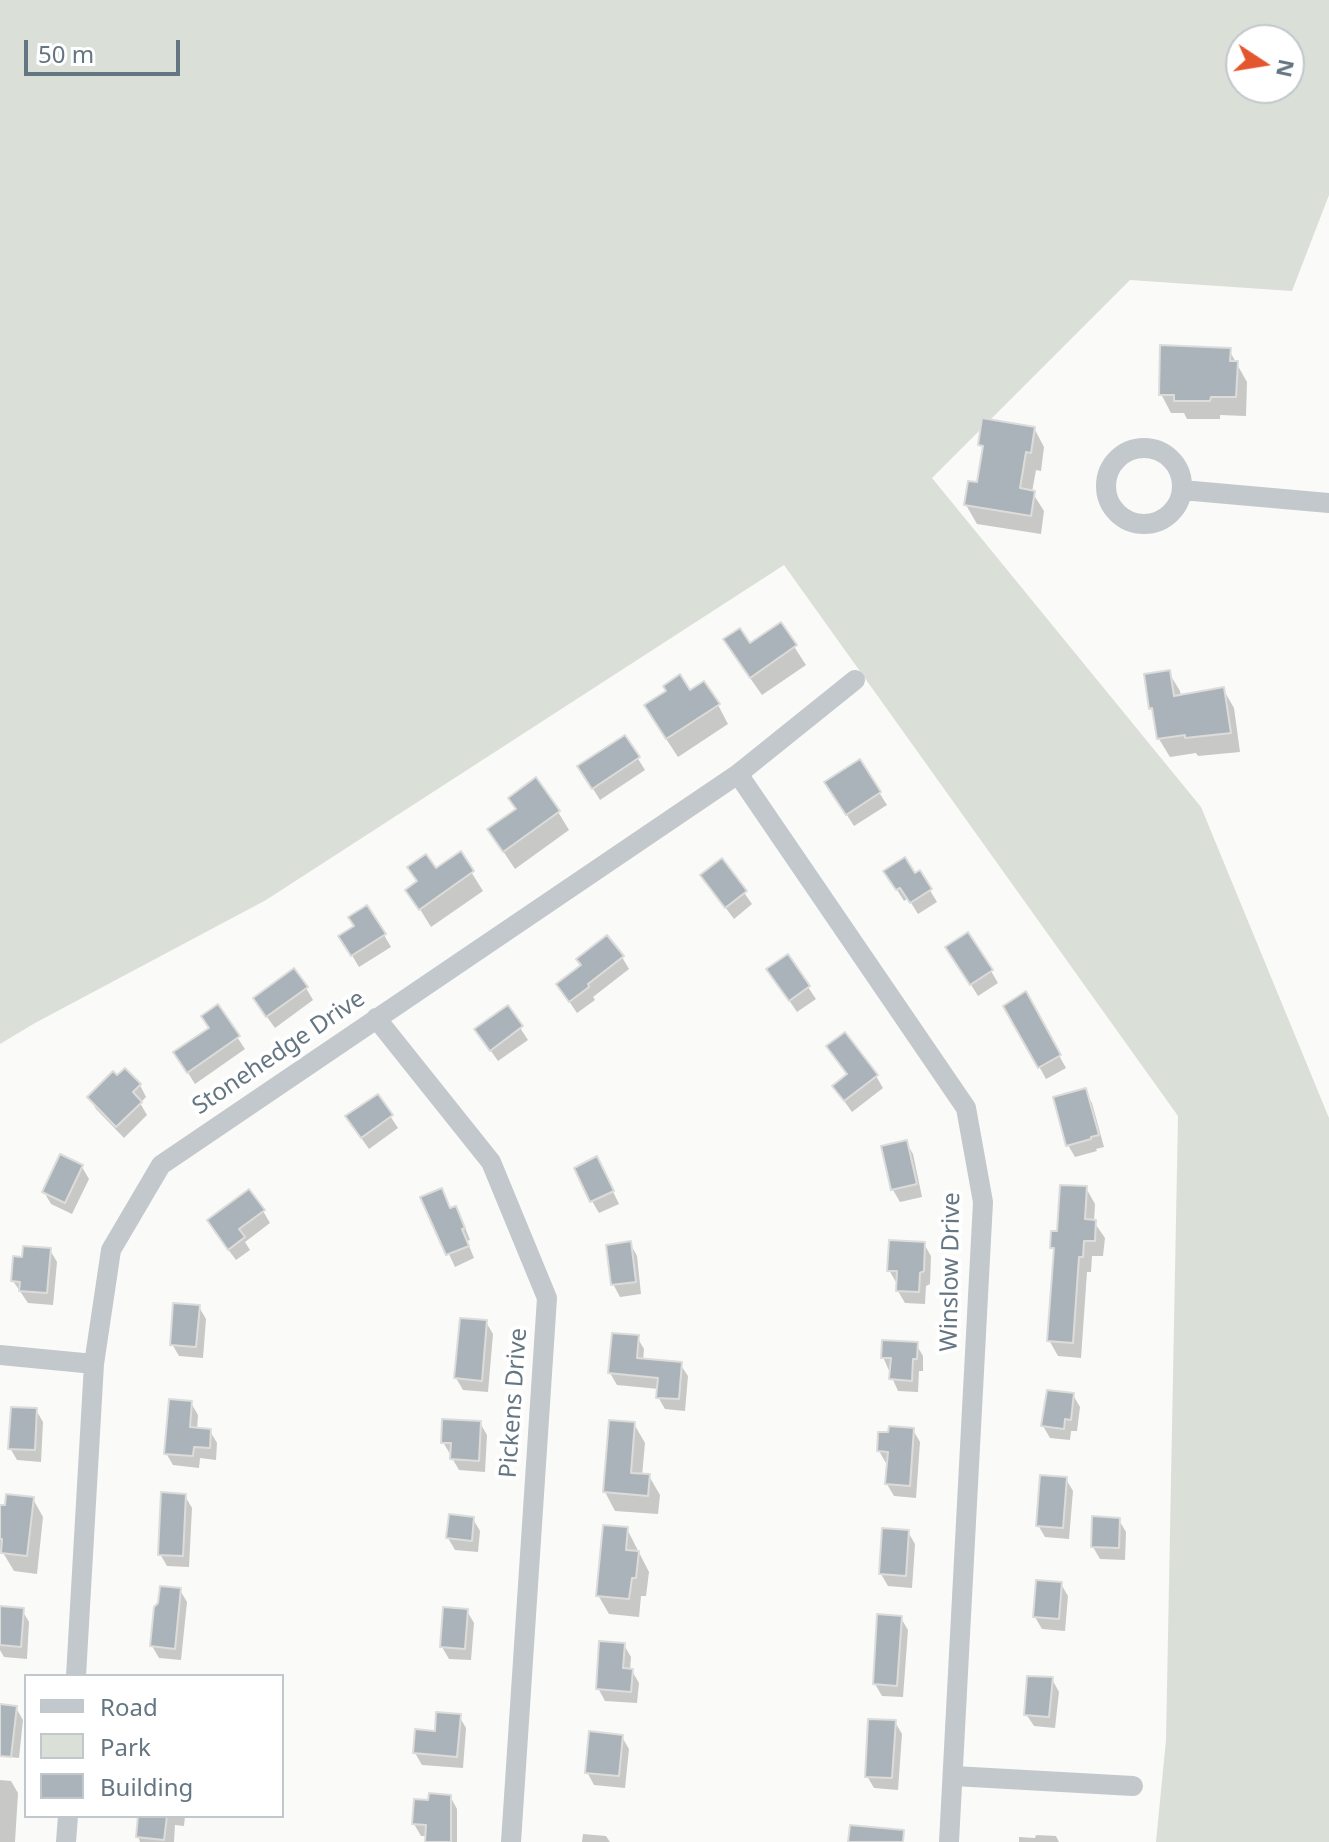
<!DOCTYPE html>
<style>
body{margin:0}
#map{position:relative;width:1329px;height:1842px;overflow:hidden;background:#fafaf8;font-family:"Noto Sans",sans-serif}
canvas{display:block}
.legend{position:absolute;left:24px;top:1674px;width:260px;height:144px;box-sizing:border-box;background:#fff;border:2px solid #c1c8cd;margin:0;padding:10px 14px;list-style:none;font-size:24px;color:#657683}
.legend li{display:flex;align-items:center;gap:16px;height:40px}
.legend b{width:40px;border:2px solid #c1c8cd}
.north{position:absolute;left:1225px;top:24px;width:80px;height:80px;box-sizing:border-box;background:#fff;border:2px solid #c1c8cd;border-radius:50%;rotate:102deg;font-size:22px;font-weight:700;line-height:32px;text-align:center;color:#657683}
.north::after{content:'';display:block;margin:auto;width:28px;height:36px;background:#e4572e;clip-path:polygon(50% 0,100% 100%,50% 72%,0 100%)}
.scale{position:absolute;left:24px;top:40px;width:156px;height:36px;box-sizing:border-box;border:4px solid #657683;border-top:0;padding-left:10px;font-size:24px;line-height:28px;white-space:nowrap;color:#657683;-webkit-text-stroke:6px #fff;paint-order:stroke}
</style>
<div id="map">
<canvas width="1329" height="1842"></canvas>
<ul class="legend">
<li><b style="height:10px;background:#c3c8cc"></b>Road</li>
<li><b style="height:22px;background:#dadfd7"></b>Park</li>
<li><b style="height:22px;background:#aab3b9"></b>Building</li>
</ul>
<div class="north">N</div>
<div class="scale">50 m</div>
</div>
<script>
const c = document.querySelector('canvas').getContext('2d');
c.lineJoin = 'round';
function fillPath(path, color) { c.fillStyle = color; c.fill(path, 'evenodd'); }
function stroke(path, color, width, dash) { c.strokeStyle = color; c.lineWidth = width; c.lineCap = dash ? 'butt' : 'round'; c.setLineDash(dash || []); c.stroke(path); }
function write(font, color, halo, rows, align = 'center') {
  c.font = font + ' "Noto Sans",sans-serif'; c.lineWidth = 8; c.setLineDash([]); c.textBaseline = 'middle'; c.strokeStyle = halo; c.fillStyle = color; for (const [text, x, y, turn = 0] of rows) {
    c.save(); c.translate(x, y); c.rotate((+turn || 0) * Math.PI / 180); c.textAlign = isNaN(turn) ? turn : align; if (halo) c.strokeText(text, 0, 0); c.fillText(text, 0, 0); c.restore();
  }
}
fillPath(new Path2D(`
 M 0,0 L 1329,0 L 1329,195 L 1292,291 L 1130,280 L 932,478 L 1201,807 L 1329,1118 L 1329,1842 L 1156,1842 L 1166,1740 L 1178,1116 L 784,565 L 266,900 L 35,1023 L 0,1044 ZM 1241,40 L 1289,40 L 1289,88 L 1241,88 Z`), '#dadfd7');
fillPath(new Path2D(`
 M 1229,350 L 1247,382 L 1246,416 L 1220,415 L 1220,419 L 1187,419 L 1184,413 L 1171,413 L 1161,394 Z
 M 1034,428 L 1044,447 L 1041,471 L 1036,470 L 1032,492 L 1044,511 L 1041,534 L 977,524 L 966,505 L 979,485 L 984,450 L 981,445 Z
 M 780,625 L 806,665 L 762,695 L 736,658 L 750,646 Z
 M 1169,673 L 1180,691 L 1181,696 L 1223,689 L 1234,708 L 1240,752 L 1198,756 L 1196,753 L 1170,757 L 1159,739 L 1156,716 L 1151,708 Z
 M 718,705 L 728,724 L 678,757 L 657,725 Z
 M 625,738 L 645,770 L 600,800 L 587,779 Z
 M 860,762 L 887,805 L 854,826 L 834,795 Z
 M 558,812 L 569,830 L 515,869 L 501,848 Z
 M 460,854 L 483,891 L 431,927 L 408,890 Z
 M 722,861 L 752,904 L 734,919 L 710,887 Z
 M 886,872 L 915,876 L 919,872 L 937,902 L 918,914 L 908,898 L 904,901 Z
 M 384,935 L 391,947 L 359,967 L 341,937 Z
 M 787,956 L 816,999 L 797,1012 L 776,981 Z
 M 622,957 L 629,969 L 593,997 L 595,1000 L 577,1013 L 558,985 Z
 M 955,959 L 991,971 L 998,983 L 978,996 Z
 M 306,988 L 313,1000 L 275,1028 L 262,1010 Z
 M 1025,994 L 1066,1068 L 1046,1079 L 1006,1006 Z
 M 217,1007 L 245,1049 L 195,1084 L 183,1065 L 211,1029 Z
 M 507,1008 L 528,1040 L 498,1061 L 484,1041 Z
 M 876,1076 L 883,1088 L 852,1112 L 842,1098 Z
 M 140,1085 L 146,1097 L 140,1103 L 147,1115 L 124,1138 L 96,1109 L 89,1097 Z
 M 1085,1091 L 1092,1103 L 1104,1147 L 1096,1149 L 1097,1151 L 1075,1157 L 1068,1145 Z
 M 377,1096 L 398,1128 L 369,1149 L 355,1129 Z
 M 906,1142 L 913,1154 L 922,1197 L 900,1202 L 893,1190 L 883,1148 Z
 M 82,1167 L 89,1179 L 72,1214 L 51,1204 L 44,1192 Z
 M 603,1171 L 619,1204 L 599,1213 L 592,1201 Z
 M 1086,1188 L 1095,1204 L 1094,1222 L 1105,1238 L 1103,1256 L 1092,1256 L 1091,1272 L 1087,1272 L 1081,1358 L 1058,1356 L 1049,1340 L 1056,1254 L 1052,1248 Z
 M 441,1191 L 451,1210 L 455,1208 L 462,1220 L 470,1240 L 467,1241 L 474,1258 L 455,1267 L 423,1198 Z
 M 263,1211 L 270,1223 L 245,1242 L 250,1250 L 236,1260 L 216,1233 Z
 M 630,1243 L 637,1256 L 641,1294 L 620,1297 L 613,1284 Z
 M 924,1244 L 931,1256 L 930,1284 L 926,1286 L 925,1304 L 905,1303 L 898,1291 L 898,1282 L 896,1282 L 889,1270 Z
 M 50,1250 L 57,1262 L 53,1305 L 28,1303 L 13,1281 L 24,1259 Z
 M 199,1307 L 206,1319 L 203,1358 L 179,1356 L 172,1344 Z
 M 486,1322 L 493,1334 L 488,1392 L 463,1390 L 456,1378 Z
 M 637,1337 L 644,1349 L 643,1361 L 680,1364 L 688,1376 L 685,1411 L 665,1409 L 658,1397 L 659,1389 L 617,1385 L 610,1373 Z
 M 916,1344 L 923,1356 L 923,1371 L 919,1371 L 918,1392 L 898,1391 L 883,1357 Z
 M 1073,1395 L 1080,1407 L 1077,1431 L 1071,1431 L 1070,1440 L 1050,1438 L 1043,1426 Z
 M 191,1403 L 198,1415 L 197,1430 L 210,1431 L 217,1443 L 216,1460 L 200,1458 L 199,1468 L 173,1465 L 166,1453 Z
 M 36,1410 L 43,1422 L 41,1462 L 17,1460 L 10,1448 Z
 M 480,1423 L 487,1435 L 485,1472 L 459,1470 L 452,1458 L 453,1454 L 450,1454 L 443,1442 Z
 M 634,1424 L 645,1443 L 642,1476 L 649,1476 L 660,1495 L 658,1514 L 615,1511 L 605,1492 Z
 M 913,1430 L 920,1442 L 916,1498 L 894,1496 L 887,1484 L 889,1463 L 886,1463 L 879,1451 Z
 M 1066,1479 L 1073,1491 L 1069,1539 L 1045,1537 L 1038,1525 Z
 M 185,1496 L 192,1508 L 189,1567 L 167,1566 L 160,1554 Z
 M 33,1499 L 43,1517 L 37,1574 L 14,1571 L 2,1551 L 0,1551 L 0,1507 Z
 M 473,1519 L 480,1531 L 478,1552 L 455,1550 L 448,1538 Z
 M 1119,1520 L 1126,1532 L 1125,1560 L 1100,1559 L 1093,1547 Z
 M 627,1529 L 649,1572 L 646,1596 L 641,1596 L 639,1617 L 609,1614 L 598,1595 Z
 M 908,1532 L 915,1544 L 912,1588 L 888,1586 L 881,1574 Z
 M 1061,1584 L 1068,1596 L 1065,1631 L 1042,1629 L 1035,1617 Z
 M 180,1590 L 187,1602 L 181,1660 L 159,1658 L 152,1646 Z
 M 0,1608 L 22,1610 L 29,1622 L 27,1659 L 4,1657 L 0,1650 Z
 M 467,1611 L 474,1623 L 471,1660 L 449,1659 L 442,1647 Z
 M 901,1618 L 908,1630 L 903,1697 L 882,1696 L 875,1684 Z
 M 624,1645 L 631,1657 L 630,1670 L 632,1671 L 639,1683 L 637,1703 L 605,1701 L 598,1688 Z
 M 1052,1679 L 1059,1692 L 1055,1728 L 1034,1726 L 1026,1714 Z
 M 0,1706 L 16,1708 L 23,1720 L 19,1758 L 0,1756 Z
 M 459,1716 L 466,1728 L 463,1768 L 422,1765 L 415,1753 L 437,1733 Z
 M 895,1722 L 902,1734 L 898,1790 L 874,1788 L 867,1776 Z
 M 622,1737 L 629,1749 L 625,1788 L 594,1785 L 587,1772 Z
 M 0,1780 L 11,1781 L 18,1793 L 15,1842 L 0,1842 Z
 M 450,1796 L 457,1809 L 457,1842 L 427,1842 L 428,1836 L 421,1836 L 414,1824 L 430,1802 Z
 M 140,1816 L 185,1816 L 184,1826 L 175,1825 L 174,1842 L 140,1842 L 138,1836 Z
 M 583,1834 L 606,1836 L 610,1842 L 582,1842 Z
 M 1036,1835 L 1056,1836 L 1059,1842 L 1019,1842 L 1019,1837 L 1035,1838 Z`), '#0003');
const building = new Path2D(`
 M 1160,345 L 1231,348 L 1230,361 L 1238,361 L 1236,397 L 1211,397 L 1210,401 L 1174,401 L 1174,395 L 1159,395 Z
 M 982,418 L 1035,427 L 1031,453 L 1026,452 L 1020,488 L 1035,491 L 1031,516 L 964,505 L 968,481 L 977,482 L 983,446 L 978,445 Z
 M 781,622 L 797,645 L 750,678 L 723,639 L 740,628 L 750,643 Z
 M 1170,670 L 1174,696 L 1224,687 L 1231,733 L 1185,738 L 1185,735 L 1157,739 L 1152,708 L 1149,709 L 1144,674 Z
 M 680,674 L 690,690 L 704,681 L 720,704 L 666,739 L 644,705 L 666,691 L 663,686 Z
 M 625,735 L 640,757 L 592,789 L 577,766 Z
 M 860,759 L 881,792 L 846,815 L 824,782 Z
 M 536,777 L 560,811 L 503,852 L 487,829 L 516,809 L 508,798 Z
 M 461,851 L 474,871 L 419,910 L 405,890 L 417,881 L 407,867 L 426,854 L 436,868 Z
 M 905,857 L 915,873 L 920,870 L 932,889 L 910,903 L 900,888 L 896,890 L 883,871 Z
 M 722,858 L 747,891 L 725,908 L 700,875 Z
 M 367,905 L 386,934 L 351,956 L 338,936 L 354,926 L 348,917 Z
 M 968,932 L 993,970 L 970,985 L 945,947 Z
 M 607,935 L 624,956 L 588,984 L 589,987 L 569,1002 L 556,984 L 581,965 L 576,959 Z
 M 788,954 L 810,986 L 789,1001 L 766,969 Z
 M 294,968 L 308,987 L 266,1017 L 253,998 Z
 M 1026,991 L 1061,1055 L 1038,1068 L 1003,1006 Z
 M 218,1004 L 240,1036 L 187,1073 L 173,1052 L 209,1028 L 201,1016 Z
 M 508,1005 L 523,1026 L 490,1051 L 474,1029 Z
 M 845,1032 L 878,1075 L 844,1101 L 832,1086 L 847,1074 L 826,1046 Z
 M 125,1068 L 141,1084 L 133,1092 L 142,1102 L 116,1127 L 87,1097 L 113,1071 L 117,1075 Z
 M 1086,1088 L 1099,1135 L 1091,1137 L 1091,1139 L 1066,1146 L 1053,1097 Z
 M 378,1094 L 393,1115 L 361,1138 L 345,1116 Z
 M 907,1140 L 917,1184 L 891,1190 L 881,1146 Z
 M 60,1154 L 83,1165 L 65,1203 L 42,1192 Z
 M 597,1156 L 614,1191 L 590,1202 L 574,1168 Z
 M 1060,1185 L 1087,1186 L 1085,1219 L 1096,1220 L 1095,1241 L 1084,1241 L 1083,1257 L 1079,1257 L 1073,1343 L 1047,1341 L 1054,1248 L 1050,1248 L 1051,1231 L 1057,1231 Z
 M 442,1188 L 450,1208 L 456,1206 L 465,1228 L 462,1229 L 469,1246 L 446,1255 L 420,1197 Z
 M 249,1189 L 265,1210 L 239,1229 L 245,1237 L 228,1250 L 207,1220 Z
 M 889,1240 L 925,1242 L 924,1271 L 920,1273 L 919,1292 L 896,1291 L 897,1271 L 887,1271 Z
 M 631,1241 L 636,1282 L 611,1285 L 606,1245 Z
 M 23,1246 L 51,1248 L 47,1293 L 19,1291 L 20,1282 L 11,1281 L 13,1256 L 22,1257 Z
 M 173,1303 L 200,1305 L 196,1347 L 170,1345 Z
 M 460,1318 L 487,1320 L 482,1381 L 454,1378 Z
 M 612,1333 L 639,1335 L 637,1358 L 682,1362 L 679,1399 L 656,1398 L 658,1378 L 608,1373 Z
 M 882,1340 L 918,1342 L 917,1359 L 913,1359 L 912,1381 L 889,1379 L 891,1358 L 881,1358 Z
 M 1047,1390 L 1074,1393 L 1071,1420 L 1065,1419 L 1064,1429 L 1041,1426 Z
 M 169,1399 L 192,1401 L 190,1427 L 211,1429 L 210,1448 L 194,1447 L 193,1456 L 164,1454 Z
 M 11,1407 L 37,1408 L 35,1450 L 8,1449 Z
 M 442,1419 L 481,1421 L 479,1461 L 450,1459 L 451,1443 L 441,1443 Z
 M 609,1420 L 635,1422 L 631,1473 L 650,1474 L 648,1496 L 603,1492 Z
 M 889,1426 L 914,1428 L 910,1486 L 885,1484 L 888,1452 L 877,1451 L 878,1432 L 888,1432 Z
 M 1040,1475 L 1067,1477 L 1063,1528 L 1036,1526 Z
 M 161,1492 L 186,1494 L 183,1556 L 158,1555 Z
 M 6,1494 L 34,1497 L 27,1556 L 1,1553 L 2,1539 L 0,1539 L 0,1505 L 5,1505 Z
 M 449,1514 L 474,1517 L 472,1541 L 446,1538 Z
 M 1092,1516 L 1120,1518 L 1119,1548 L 1091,1547 Z
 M 603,1525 L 628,1527 L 626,1550 L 639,1551 L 636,1578 L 632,1578 L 629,1599 L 596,1596 Z
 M 882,1528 L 909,1530 L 906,1576 L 879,1574 Z
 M 1036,1580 L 1062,1582 L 1059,1619 L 1033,1617 Z
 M 160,1586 L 181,1588 L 175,1649 L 150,1646 L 154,1607 L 158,1603 Z
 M 0,1606 L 24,1608 L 21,1647 L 0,1645 Z
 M 443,1607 L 468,1609 L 465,1649 L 440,1647 Z
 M 877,1614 L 902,1616 L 897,1686 L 873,1684 Z
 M 599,1641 L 625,1643 L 623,1668 L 633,1669 L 631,1692 L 596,1689 Z
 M 1027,1676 L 1053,1677 L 1049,1717 L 1024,1715 Z
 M 0,1704 L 17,1706 L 11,1757 L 0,1756 Z
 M 436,1712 L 461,1714 L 457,1757 L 413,1753 L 415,1729 L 435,1731 Z
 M 868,1719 L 896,1720 L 892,1778 L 865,1777 Z
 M 589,1731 L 623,1735 L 619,1776 L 585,1773 Z
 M 429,1793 L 451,1795 L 451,1842 L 425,1842 L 426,1825 L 412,1824 L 414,1799 L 428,1800 Z
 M 138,1816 L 167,1816 L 164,1840 L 136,1837 Z
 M 850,1825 L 904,1830 L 903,1842 L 848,1842 Z`);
fillPath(building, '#aab3b9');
stroke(building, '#dcdcda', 2);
stroke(new Path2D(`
 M1106 486a38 38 0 1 1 76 0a38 38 0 1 1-76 0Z
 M 1182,490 L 1329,503
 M 738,774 L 966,1108 L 983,1202 L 949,1842
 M 376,1018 L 491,1162 L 547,1298 L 511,1842
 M 0,1355 L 94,1364
 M 76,1676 L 94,1364 L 111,1250 L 161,1165 L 738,774 L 855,680
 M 954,1776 L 1133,1786
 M 66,1842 L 68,1816`), '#c3c8cc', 20);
write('24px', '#657683', '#fff', [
 ["Stonehedge Drive",279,1053,-34],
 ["Winslow Drive",951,1272,-89],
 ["Pickens Drive",514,1403,-86]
]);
</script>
